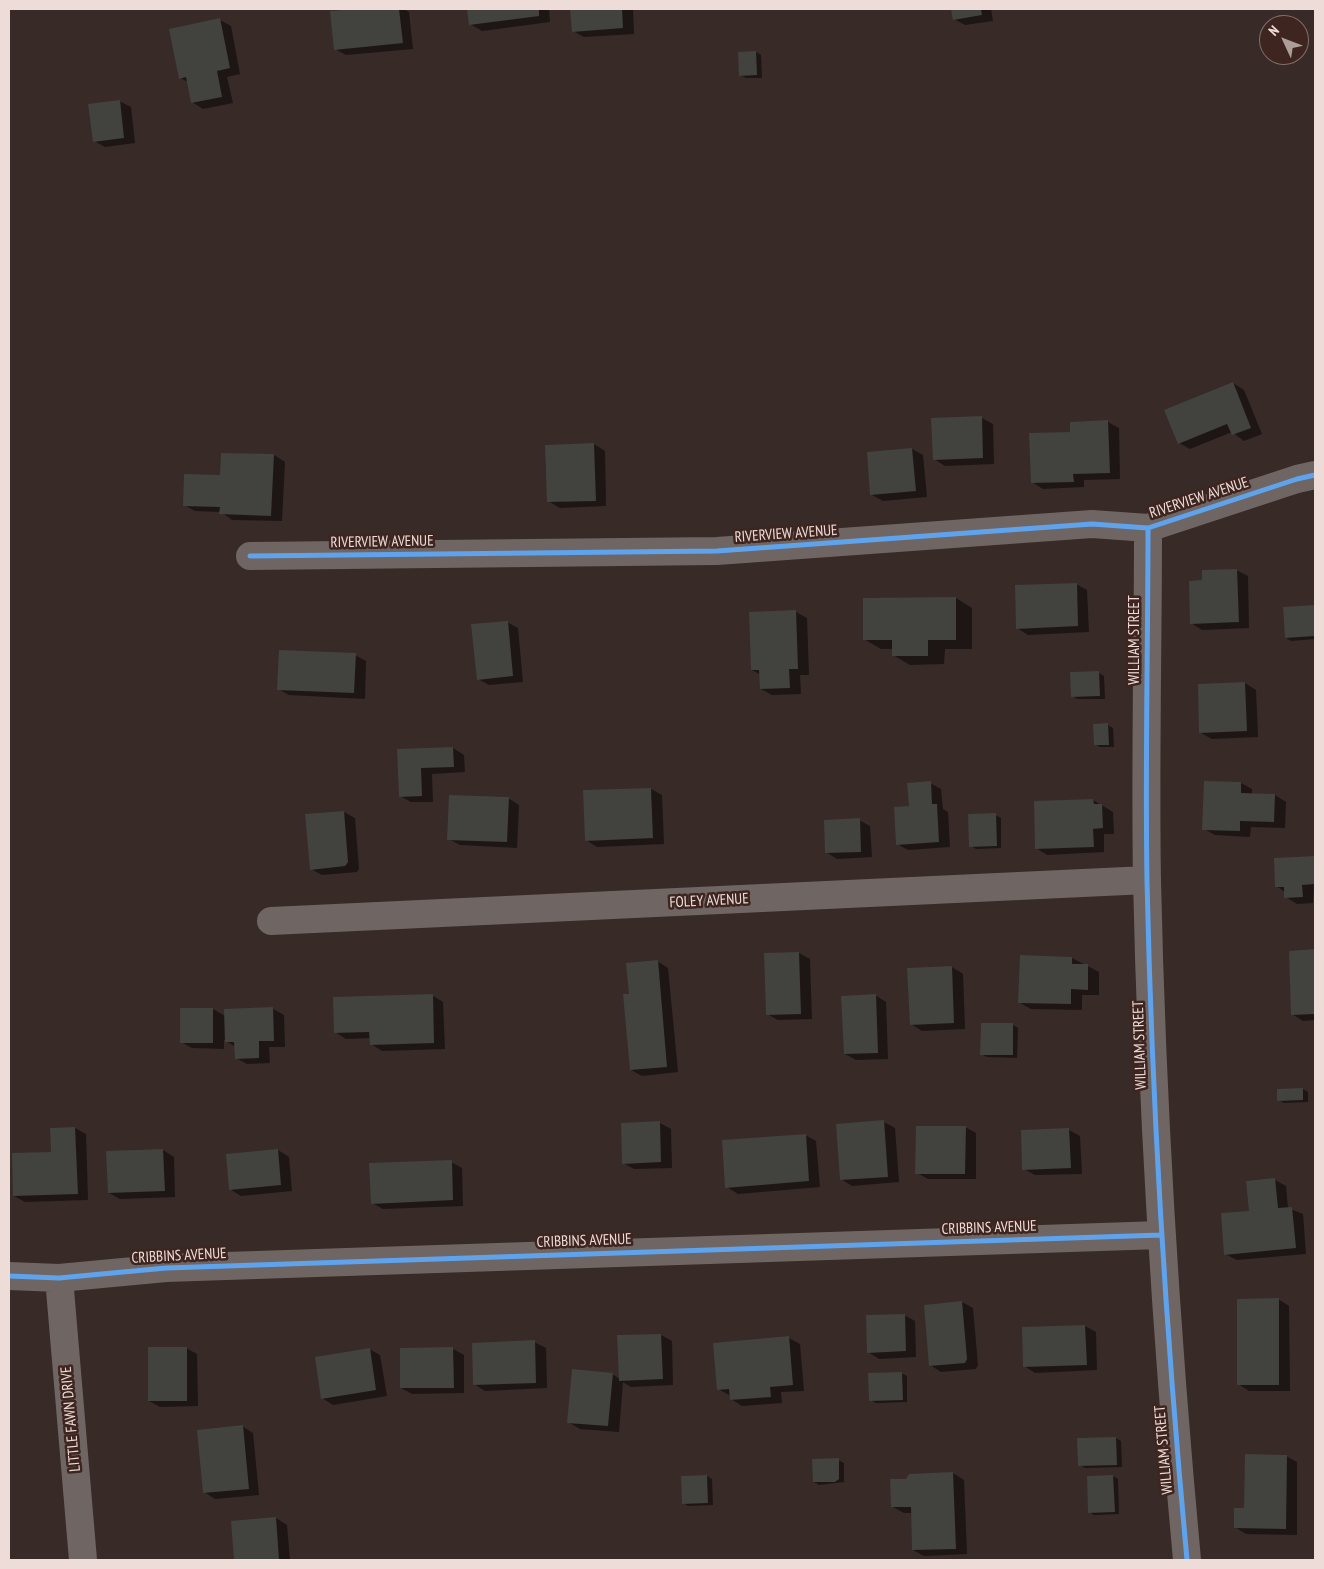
<!DOCTYPE html>
<style>
body{margin:0}
#map{position:relative;width:1324px;height:1569px;overflow:hidden;background:#372a27;font-family:"PT Sans Narrow",sans-serif}
canvas{display:block}
.frame{position:absolute;inset:0;border:10px solid #eddcd8;pointer-events:none}
.north{position:absolute;left:1259px;top:15px;width:50px;height:50px;box-sizing:border-box;background:#3e2520;border:1px solid #846e6a;border-radius:50%;rotate:313deg;font-size:14px;font-weight:700;line-height:20px;text-align:center;color:#eddcd8}
.north::after{content:'';display:block;margin:auto;width:18px;height:22px;background:#ad9e9a;clip-path:polygon(50% 0,100% 100%,50% 72%,0 100%)}
</style>
<div id="map">
<canvas width="1324" height="1569"></canvas>
<div class="frame"></div>
<div class="north">N</div>
</div>
<script>
const c = document.querySelector('canvas').getContext('2d');
c.lineJoin = 'round';
function fillPath(path, color) { c.fillStyle = color; c.fill(path, 'evenodd'); }
function stroke(path, color, width, dash) { c.strokeStyle = color; c.lineWidth = width; c.lineCap = dash ? 'butt' : 'round'; c.setLineDash(dash || []); c.stroke(path); }
function write(font, color, halo, rows, align = 'center') {
  c.font = font + ' "PT Sans Narrow",sans-serif'; c.lineWidth = 5; c.setLineDash([]); c.textBaseline = 'middle'; c.strokeStyle = halo; c.fillStyle = color; for (const [text, x, y, turn = 0] of rows) {
    c.save(); c.translate(x, y); c.rotate((+turn || 0) * Math.PI / 180); c.textAlign = isNaN(turn) ? turn : align; if (halo) c.strokeText(text, 0, 0); c.fillText(text, 0, 0); c.restore();
  }
}
fillPath(new Path2D(`
 M 367,9 L 404,9 L 409,12 L 413,49 L 346,55 L 335,49 L 331,12 Z
 M 469,9 L 549,9 L 550,22 L 482,31 L 470,24 Z
 M 571,9 L 633,9 L 634,34 L 584,37 L 573,31 Z
 M 952,9 L 991,9 L 993,21 L 965,25 L 954,19 Z
 M 220,20 L 231,26 L 240,74 L 227,77 L 233,103 L 203,109 L 192,102 L 188,82 L 180,78 Z
 M 756,52 L 761,55 L 762,78 L 746,78 L 740,75 Z
 M 119,101 L 131,107 L 135,143 L 105,147 L 94,141 Z
 M 1233,383 L 1244,390 L 1262,434 L 1244,441 L 1232,432 L 1190,449 L 1179,443 Z
 M 982,418 L 993,424 L 994,464 L 945,466 L 934,459 Z
 M 1108,422 L 1119,428 L 1120,479 L 1084,480 L 1084,487 L 1043,489 L 1032,482 L 1071,433 Z
 M 594,444 L 605,451 L 606,506 L 560,508 L 548,501 Z
 M 912,449 L 923,455 L 927,497 L 883,501 L 872,495 Z
 M 274,455 L 285,462 L 282,521 L 232,520 L 221,512 L 195,511 L 184,505 L 222,477 Z
 M 1236,570 L 1248,576 L 1249,628 L 1202,630 L 1191,623 Z
 M 1076,584 L 1087,590 L 1089,632 L 1028,635 L 1017,628 Z
 M 956,598 L 972,608 L 972,649 L 945,649 L 944,664 L 910,665 L 893,655 L 893,649 L 881,649 L 864,639 Z
 M 1315,606 L 1315,639 L 1291,641 L 1286,638 L 1284,609 Z
 M 796,612 L 807,618 L 809,675 L 800,675 L 801,694 L 772,695 L 761,689 L 761,675 L 752,670 Z
 M 507,622 L 518,628 L 523,682 L 489,685 L 478,679 Z
 M 355,655 L 366,661 L 365,699 L 289,695 L 278,689 Z
 M 1099,673 L 1104,676 L 1105,699 L 1077,699 L 1072,696 Z
 M 1245,683 L 1256,690 L 1258,737 L 1212,739 L 1201,733 Z
 M 1108,725 L 1113,728 L 1114,747 L 1100,747 L 1095,744 Z
 M 453,748 L 464,755 L 465,772 L 432,774 L 433,802 L 411,802 L 400,796 L 398,750 Z
 M 1205,782 L 1241,783 L 1252,789 L 1252,795 L 1275,795 L 1286,802 L 1285,828 L 1251,827 L 1250,837 L 1215,835 L 1204,829 Z
 M 930,783 L 941,789 L 943,809 L 948,812 L 950,847 L 908,850 L 897,844 L 910,808 Z
 M 651,789 L 662,795 L 664,844 L 597,847 L 586,840 L 585,791 Z
 M 508,798 L 519,805 L 517,848 L 460,845 L 449,839 Z
 M 1093,800 L 1113,812 L 1114,834 L 1104,834 L 1104,852 L 1047,855 L 1036,848 Z
 M 344,812 L 355,818 L 359,869 L 357,872 L 322,875 L 311,869 Z
 M 995,815 L 1001,818 L 1001,848 L 976,849 L 971,846 Z
 M 859,820 L 870,826 L 872,857 L 837,859 L 826,852 Z
 M 1315,857 L 1313,903 L 1297,904 L 1286,897 L 1285,892 L 1276,886 L 1275,859 Z
 M 1315,951 L 1315,1020 L 1303,1021 L 1292,1014 L 1290,952 Z
 M 799,953 L 810,959 L 812,1019 L 778,1020 L 767,1014 Z
 M 1072,958 L 1099,972 L 1099,995 L 1082,995 L 1082,1010 L 1031,1009 L 1020,1003 Z
 M 657,961 L 668,968 L 678,1072 L 642,1076 L 631,1070 L 630,995 Z
 M 952,967 L 963,974 L 965,1029 L 922,1031 L 911,1024 L 909,969 Z
 M 432,995 L 443,1002 L 445,1049 L 382,1051 L 371,1044 L 371,1038 L 346,1039 L 335,1032 Z
 M 875,995 L 886,1002 L 888,1059 L 856,1060 L 845,1054 Z
 M 181,1009 L 213,1009 L 225,1016 L 273,1009 L 284,1015 L 285,1047 L 269,1047 L 270,1063 L 247,1064 L 236,1058 L 236,1047 L 224,1040 L 224,1049 L 192,1048 L 181,1042 Z
 M 1013,1025 L 1018,1028 L 1017,1058 L 987,1057 L 981,1054 Z
 M 1303,1089 L 1308,1092 L 1308,1102 L 1284,1103 L 1278,1100 Z
 M 884,1122 L 895,1128 L 899,1182 L 852,1186 L 841,1179 Z
 M 660,1123 L 671,1129 L 672,1168 L 634,1169 L 623,1163 Z
 M 965,1127 L 976,1133 L 976,1179 L 928,1179 L 917,1173 Z
 M 75,1128 L 86,1134 L 88,1200 L 25,1202 L 14,1196 L 52,1153 L 51,1129 Z
 M 1069,1130 L 1080,1136 L 1082,1174 L 1035,1175 L 1024,1169 Z
 M 805,1135 L 816,1141 L 820,1187 L 738,1194 L 727,1187 Z
 M 163,1150 L 174,1157 L 175,1197 L 120,1199 L 109,1193 Z
 M 278,1150 L 289,1157 L 292,1191 L 241,1196 L 230,1189 Z
 M 451,1162 L 462,1168 L 463,1206 L 383,1209 L 372,1203 Z
 M 1275,1180 L 1286,1186 L 1288,1208 L 1303,1214 L 1306,1254 L 1237,1260 L 1225,1254 L 1250,1212 Z
 M 1278,1299 L 1289,1306 L 1290,1391 L 1249,1391 L 1238,1384 Z
 M 962,1302 L 973,1308 L 978,1365 L 976,1369 L 941,1372 L 930,1365 Z
 M 904,1315 L 915,1321 L 916,1357 L 879,1359 L 868,1352 Z
 M 1085,1326 L 1096,1332 L 1097,1370 L 1035,1373 L 1024,1366 L 1023,1328 Z
 M 661,1335 L 672,1341 L 673,1385 L 631,1387 L 623,1382 L 619,1432 L 580,1429 L 568,1422 L 612,1374 L 620,1379 Z
 M 789,1338 L 800,1344 L 804,1391 L 781,1392 L 782,1403 L 742,1406 L 731,1399 L 731,1396 L 718,1389 Z
 M 534,1342 L 546,1348 L 547,1388 L 485,1391 L 474,1384 Z
 M 186,1348 L 197,1354 L 198,1406 L 160,1407 L 149,1401 Z
 M 369,1349 L 380,1355 L 387,1396 L 333,1405 L 322,1398 Z
 M 401,1349 L 453,1349 L 464,1355 L 464,1393 L 412,1394 L 401,1388 Z
 M 901,1373 L 907,1376 L 907,1402 L 876,1403 L 870,1400 Z
 M 242,1426 L 253,1433 L 259,1495 L 215,1499 L 204,1492 Z
 M 1116,1438 L 1121,1441 L 1122,1467 L 1085,1468 L 1080,1465 L 1079,1439 Z
 M 1286,1456 L 1297,1462 L 1297,1535 L 1246,1534 L 1235,1527 L 1246,1510 Z
 M 838,1460 L 844,1463 L 844,1482 L 819,1485 L 814,1482 Z
 M 953,1473 L 964,1480 L 967,1554 L 924,1556 L 913,1550 L 912,1513 L 904,1513 L 893,1507 L 907,1480 Z
 M 707,1476 L 712,1479 L 713,1505 L 688,1506 L 683,1503 Z
 M 1113,1476 L 1118,1479 L 1119,1514 L 1094,1515 L 1089,1512 Z
 M 276,1518 L 287,1525 L 290,1560 L 235,1560 L 232,1522 Z`), '#0007');
fillPath(new Path2D(`
 M 355,9 L 399,9 L 403,43 L 334,50 L 330,11 Z
 M 467,9 L 539,9 L 539,16 L 469,25 Z
 M 570,9 L 622,9 L 623,28 L 572,32 Z
 M 951,9 L 981,9 L 982,15 L 953,20 Z
 M 220,18 L 230,68 L 217,71 L 222,97 L 191,103 L 186,77 L 179,79 L 169,29 Z
 M 756,51 L 757,75 L 739,76 L 738,52 Z
 M 120,100 L 124,138 L 93,142 L 88,104 Z
 M 1233,382 L 1251,428 L 1232,435 L 1227,424 L 1178,444 L 1164,410 Z
 M 982,416 L 983,458 L 933,460 L 931,418 Z
 M 1108,420 L 1110,473 L 1073,474 L 1074,482 L 1031,483 L 1029,433 L 1070,432 L 1070,422 Z
 M 594,443 L 596,501 L 547,502 L 545,445 Z
 M 912,448 L 916,491 L 870,495 L 867,452 Z
 M 221,453 L 274,454 L 271,516 L 219,514 L 220,507 L 183,506 L 184,474 L 220,475 Z
 M 1237,569 L 1239,622 L 1190,624 L 1189,581 L 1202,580 L 1202,570 Z
 M 1077,583 L 1078,626 L 1016,629 L 1015,585 Z
 M 956,597 L 956,640 L 928,640 L 928,656 L 892,656 L 892,640 L 863,640 L 863,598 Z
 M 1315,605 L 1315,636 L 1285,638 L 1283,607 Z
 M 796,610 L 798,669 L 789,669 L 790,688 L 760,689 L 759,670 L 751,670 L 749,612 Z
 M 508,621 L 513,676 L 477,680 L 471,624 Z
 M 279,650 L 356,653 L 354,693 L 277,690 Z
 M 1099,671 L 1100,696 L 1071,697 L 1070,672 Z
 M 1245,682 L 1247,731 L 1199,733 L 1198,684 Z
 M 1108,723 L 1109,745 L 1094,745 L 1093,724 Z
 M 453,747 L 454,767 L 421,768 L 422,796 L 399,797 L 397,749 Z
 M 931,781 L 932,804 L 937,804 L 939,842 L 896,845 L 894,807 L 909,806 L 907,783 Z
 M 1204,781 L 1241,782 L 1241,793 L 1275,794 L 1274,822 L 1240,821 L 1240,831 L 1202,830 Z
 M 651,788 L 653,838 L 585,841 L 583,790 Z
 M 449,795 L 509,797 L 507,842 L 447,840 Z
 M 1093,799 L 1094,804 L 1102,804 L 1103,828 L 1093,829 L 1094,847 L 1035,849 L 1034,801 Z
 M 344,811 L 348,862 L 345,866 L 310,870 L 305,814 Z
 M 996,813 L 997,846 L 969,847 L 968,814 Z
 M 860,818 L 861,852 L 825,853 L 824,820 Z
 M 1315,856 L 1315,884 L 1302,885 L 1303,897 L 1284,898 L 1284,887 L 1275,887 L 1274,858 Z
 M 1315,949 L 1315,1014 L 1291,1015 L 1289,951 Z
 M 799,952 L 801,1014 L 766,1015 L 764,953 Z
 M 1020,955 L 1072,957 L 1072,964 L 1088,964 L 1088,990 L 1071,989 L 1071,1004 L 1018,1003 Z
 M 658,960 L 667,1067 L 630,1070 L 623,994 L 629,994 L 626,963 Z
 M 952,966 L 954,1023 L 910,1025 L 907,968 Z
 M 433,994 L 434,1043 L 370,1045 L 369,1032 L 334,1033 L 333,997 Z
 M 876,994 L 878,1053 L 844,1054 L 841,996 Z
 M 273,1007 L 274,1041 L 259,1041 L 259,1058 L 235,1059 L 234,1042 L 225,1042 L 224,1009 Z
 M 180,1008 L 213,1008 L 213,1043 L 180,1043 Z
 M 981,1023 L 1013,1023 L 1013,1055 L 980,1055 Z
 M 1303,1088 L 1303,1100 L 1277,1101 L 1277,1089 Z
 M 884,1120 L 888,1177 L 840,1180 L 836,1124 Z
 M 660,1121 L 661,1162 L 622,1164 L 621,1123 Z
 M 916,1126 L 966,1126 L 965,1174 L 915,1174 Z
 M 75,1127 L 78,1194 L 13,1196 L 12,1153 L 51,1152 L 50,1128 Z
 M 1069,1128 L 1071,1168 L 1022,1170 L 1021,1130 Z
 M 806,1134 L 809,1181 L 725,1188 L 722,1140 Z
 M 163,1149 L 165,1191 L 108,1193 L 106,1151 Z
 M 278,1149 L 281,1185 L 229,1190 L 226,1154 Z
 M 452,1160 L 453,1200 L 371,1204 L 369,1163 Z
 M 1275,1178 L 1278,1208 L 1292,1207 L 1296,1248 L 1224,1255 L 1221,1213 L 1249,1211 L 1246,1181 Z
 M 1279,1298 L 1279,1385 L 1237,1385 L 1237,1299 Z
 M 962,1301 L 967,1359 L 965,1363 L 929,1366 L 924,1305 Z
 M 905,1314 L 906,1351 L 867,1353 L 866,1315 Z
 M 1085,1325 L 1087,1365 L 1023,1367 L 1022,1327 Z
 M 661,1334 L 663,1379 L 619,1381 L 617,1335 Z
 M 789,1336 L 793,1385 L 770,1387 L 771,1397 L 730,1400 L 729,1389 L 717,1390 L 713,1343 Z
 M 535,1340 L 536,1383 L 473,1385 L 472,1343 Z
 M 148,1347 L 187,1347 L 187,1401 L 148,1401 Z
 M 453,1347 L 454,1388 L 400,1388 L 400,1348 Z
 M 370,1348 L 376,1390 L 321,1399 L 315,1357 Z
 M 572,1369 L 613,1373 L 608,1426 L 567,1423 Z
 M 902,1372 L 903,1400 L 869,1401 L 868,1373 Z
 M 243,1425 L 249,1489 L 203,1493 L 197,1430 Z
 M 1116,1437 L 1117,1465 L 1078,1466 L 1077,1438 Z
 M 1245,1454 L 1287,1455 L 1286,1529 L 1234,1528 L 1234,1508 L 1244,1508 Z
 M 839,1458 L 839,1479 L 835,1482 L 813,1482 L 812,1459 Z
 M 953,1472 L 956,1549 L 912,1550 L 911,1507 L 891,1507 L 890,1479 L 906,1479 L 909,1474 Z
 M 707,1475 L 708,1503 L 682,1504 L 681,1476 Z
 M 1113,1475 L 1115,1512 L 1088,1513 L 1087,1476 Z
 M 276,1517 L 279,1560 L 234,1560 L 231,1521 Z`), '#42423f');
stroke(new Path2D(`
 M 1148,528 C 1148,646 1145,763 1147,881 C 1152,1108 1166,1334 1187,1560
 M 250,556 L 717,551 L 1092,524 L 1148,528 L 1297,479 L 1315,475
 M 271,921 L 1147,880
 M 9,1276 L 59,1278 L 166,1268 L 1161,1235
 M 59,1278 L 83,1560`), '#6f6562', 28);
stroke(new Path2D(`
 M 1148,528 C 1148,646 1145,763 1147,881 C 1152,1108 1166,1334 1187,1560
 M 250,556 L 717,551 L 1092,524 L 1148,528 L 1297,479 L 1315,475
 M 9,1276 L 59,1278 L 166,1268 L 1161,1235`), '#60a3ed', 5);
write('15px', '#eddcd8', '#3e2520', [
 ["RIVERVIEW AVENUE",1199,498,-18],
 ["RIVERVIEW AVENUE",786,534,-4],
 ["RIVERVIEW AVENUE",382,542,-1],
 ["WILLIAM STREET",1135,640,-90],
 ["FOLEY AVENUE",709,901,-3],
 ["WILLIAM STREET",1140,1045,-92],
 ["CRIBBINS AVENUE",989,1228,-2],
 ["CRIBBINS AVENUE",584,1241,-2],
 ["CRIBBINS AVENUE",179,1256,-3],
 ["LITTLE FAWN DRIVE",71,1419,-95],
 ["WILLIAM STREET",1164,1450,-95]
]);
</script>
